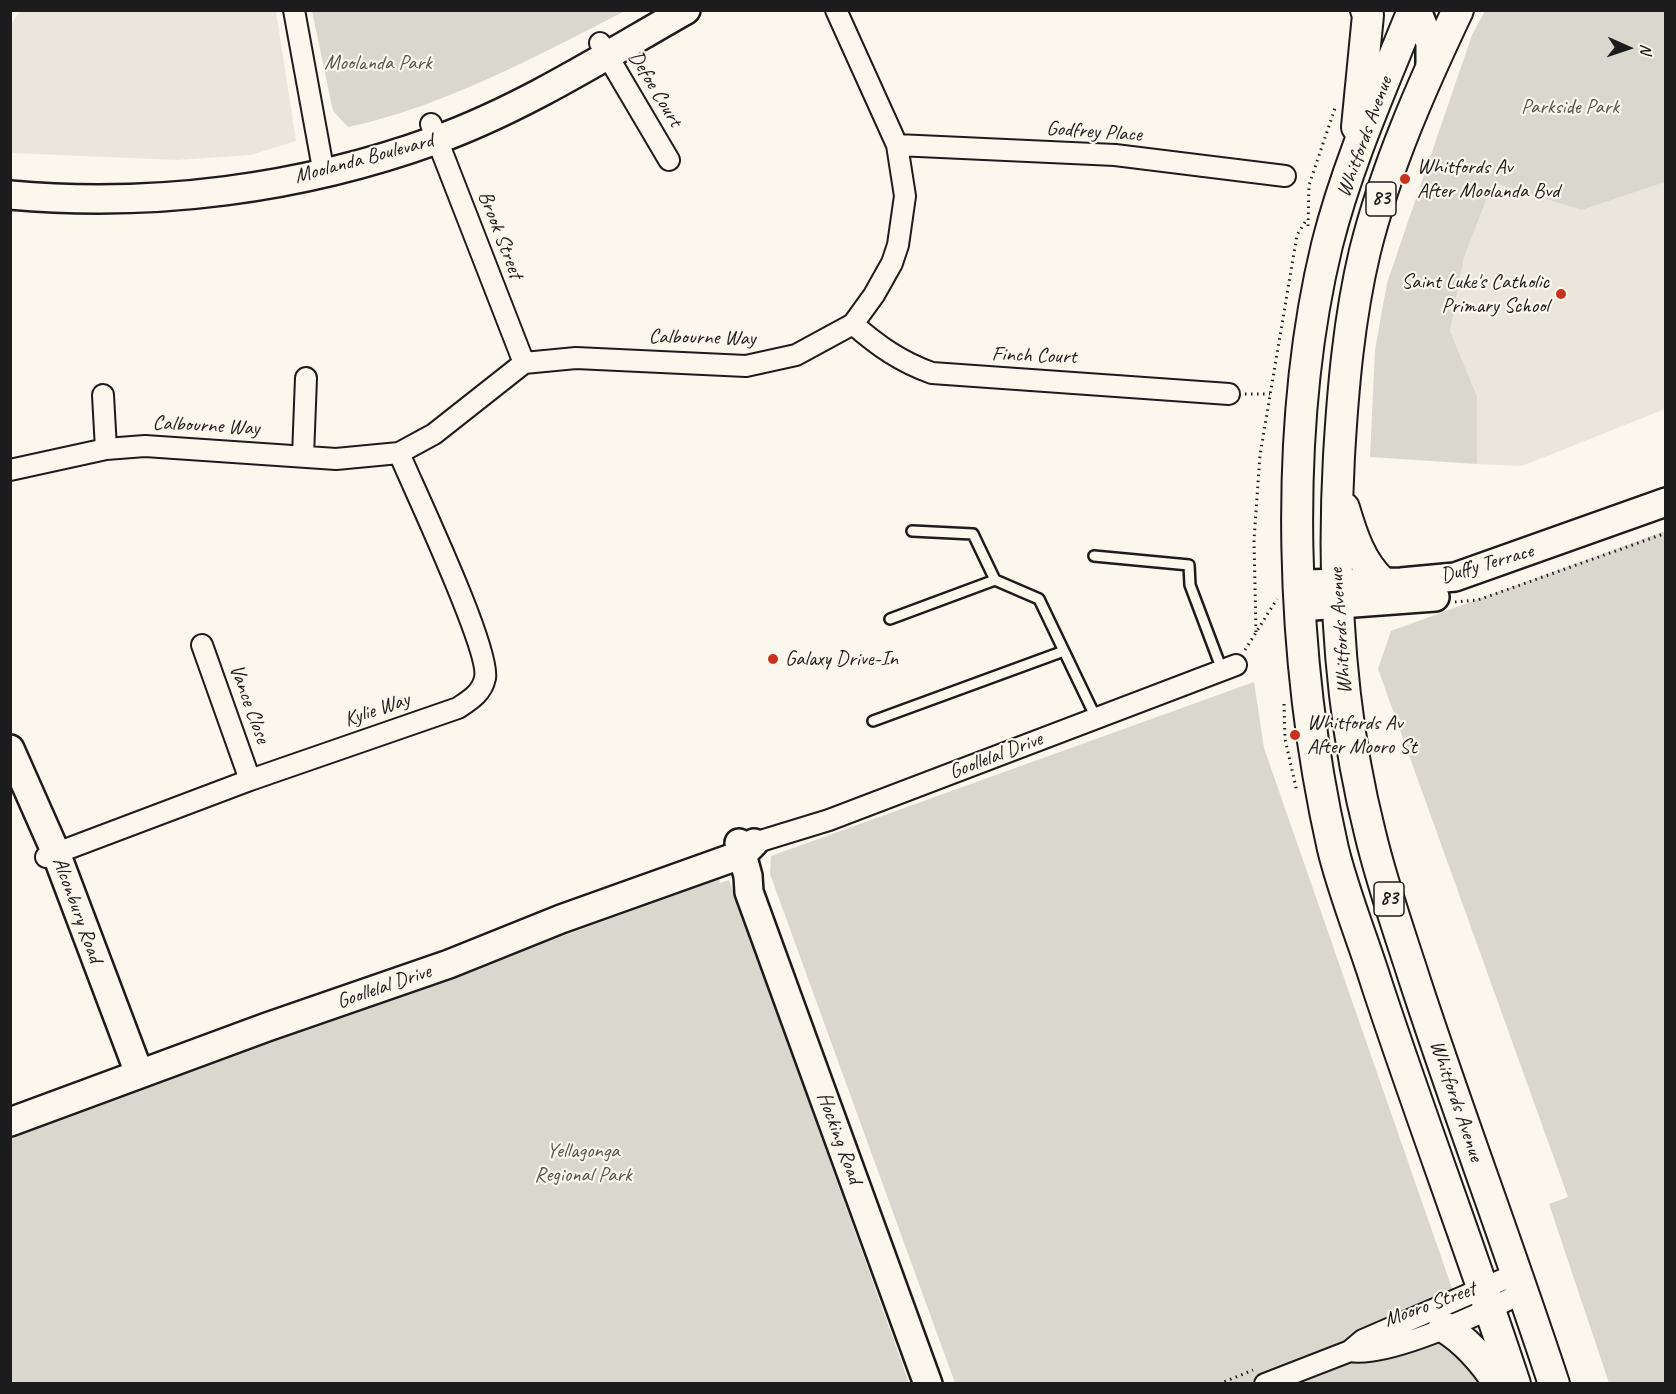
<!DOCTYPE html>
<style>
body{margin:0}
#map{position:relative;width:1676px;height:1394px;overflow:hidden;background:#fbf7ec;font-family:Caveat,sans-serif}
canvas{display:block}
.frame{position:absolute;inset:0;border:12px solid #1c1c1c;pointer-events:none}
.north{position:absolute;left:1598px;top:18px;width:60px;height:60px;-webkit-text-stroke:4px #fbf7ec;paint-order:stroke;rotate:93deg;font-size:16px;font-weight:700;line-height:24px;text-align:center;color:#1c1c1c}
.north::after{content:'';display:block;margin:auto;width:21px;height:27px;background:#1c1c1c;clip-path:polygon(50% 0,100% 100%,50% 72%,0 100%)}
</style>
<div id="map">
<canvas width="1676" height="1394"></canvas>
<div class="frame"></div>
<div class="north">N</div>
</div>
<script>
const c = document.querySelector('canvas').getContext('2d');
c.lineJoin = 'round';
function fillPath(path, color) { c.fillStyle = color; c.fill(path, 'evenodd'); }
function stroke(path, color, width, dash) { c.strokeStyle = color; c.lineWidth = width; c.lineCap = dash ? 'butt' : 'round'; c.setLineDash(dash || []); c.stroke(path); }
function write(font, color, halo, rows, align = 'center') {
  c.font = font + ' Caveat,sans-serif'; c.lineWidth = 4.5; c.setLineDash([]); c.textBaseline = 'middle'; c.strokeStyle = halo; c.fillStyle = color; for (const [text, x, y, turn = 0] of rows) {
    c.save(); c.translate(x, y); c.rotate((+turn || 0) * Math.PI / 180); c.textAlign = isNaN(turn) ? turn : align; if (halo) c.strokeText(text, 0, 0); c.fillText(text, 0, 0); c.restore();
  }
}
fillPath(new Path2D(`
 M 21,10 L 276,11 L 296,141 L 251,155 L 177,160 L 11,153 L 11,24 Z
 M 1665,182 L 1665,409 L 1522,466 L 1477,464 L 1477,396 L 1450,331 L 1464,257 L 1493,183 L 1582,210 Z`), '#eae6dc');
fillPath(new Path2D(`
 M 312,11 L 312,10 L 625,11 C 539,55 443,107 348,127 L 333,111 Z
 M 1485,11 L 1665,11 L 1665,182 L 1582,210 L 1493,183 L 1464,257 L 1450,331 L 1477,396 L 1477,464 L 1370,457 L 1375,350 L 1387,283 L 1472,35 Z
 M 1665,531 L 1665,1383 L 1609,1383 L 1549,1204 L 1568,1197 L 1378,669 L 1391,631 Z
 M 1254,682 L 1264,748 L 1485,1383 L 955,1383 L 770,874 L 771,856 Z
 M 719,879 L 720,883 L 729,880 L 909,1383 L 11,1384 L 11,1137 Z`), '#dad7ce');
const lane = new Path2D(`
 M 912,531 L 973,534 L 995,580
 M 1094,556 L 1189,565 L 1190,585 L 1222,670
 M 890,619 L 995,580 L 1039,599 L 1096,718
 M 873,721 L 1064,651`);
const street = new Path2D(`
 M 294,10 L 324,174
 M 600,43 L 669,160
 M 431,124 L 524,363
 M 897,145 L 1115,155 L 1285,176
 M 853,324 C 878,346 901,362 932,373 L 1229,394
 M 103,395 L 106,449
 M 303,456 L 306,378
 M 10,470 L 106,449 L 145,446 L 336,459 L 399,453 L 434,434 L 524,363 L 576,358 L 746,366 L 796,355 L 853,324 L 874,295 L 892,263 L 898,245 L 905,196 L 897,145 L 836,10
 M 202,645 L 250,780
 M 754,843 L 829,820 L 1236,665
 M 46,857 L 250,780 L 458,708 C 470,700 482,693 485,678 C 491,650 414,489 399,453
 M 1350,1351 C 1389,1358 1486,1311 1524,1292
 M 1265,1384 L 1350,1351 L 1363,1340 L 1516,1274`);
const secondary = new Path2D(`
 M 1417,10 L 1430,43 L 1430,68
 M 10,195 C 153,208 301,189 436,140 C 524,108 605,56 686,10
 M 1300,584 L 1401,582 L 1455,577 L 1666,502
 M 1300,607 L 1435,597
 M 10,749 L 56,853 L 139,1073
 M 739,843 L 748,876 L 749,892 L 928,1384
 M 10,1122 L 267,1027 L 449,964 L 561,919 L 743,854 L 754,843`);
const primary = new Path2D(`
 M 1413,10 C 1382,87 1347,165 1327,245 C 1282,431 1291,663 1333,849 C 1344,894 1363,940 1377,985 C 1421,1118 1471,1250 1515,1384
 M 1458,10 C 1421,88 1386,167 1365,251 C 1349,318 1343,388 1339,456 C 1332,583 1339,710 1370,833 C 1382,884 1400,934 1416,984 C 1460,1118 1510,1250 1554,1384
 M 1357,127 L 1368,15 L 1366,10
 M 1344,508 C 1352,535 1361,563 1382,582
 M 1444,1327 C 1467,1341 1484,1361 1499,1384`);
stroke(lane, '#1c1c1c', 14);
stroke(street, '#1c1c1c', 24);
stroke(secondary, '#1c1c1c', 32);
stroke(primary, '#1c1c1c', 34);
stroke(new Path2D(`
 M 1308,226 L 1309,185 L 1335,108
 M 1245,394 L 1270,394
 M 1455,602 L 1478,600 L 1666,533
 M 1256,632 L 1254,540 L 1260,455 L 1297,235 L 1307,219
 M 1245,650 L 1277,599
 M 1284,704 L 1285,739 L 1297,792
 M 1219,1384 L 1253,1370`), '#1c1c1c', 3, [1.5, 4.5]);
stroke(lane, '#fbf7ec', 9);
stroke(street, '#fbf7ec', 20);
stroke(secondary, '#fbf7ec', 27);
stroke(primary, '#fbf7ec', 30);
for (const [x, y, r, color] of [
 [1405,179,6,"#c8321e"],
 [1561,294,6,"#c8321e"],
 [773,659,6,"#c8321e"],
 [1295,735,6,"#c8321e"]
]) { const dot = new Path2D(); dot.arc(x, y, r, 0, 2 * Math.PI); c.fillStyle = color; c.fill(dot); stroke(dot, '#fbf7ec', 2); }
for (const [x, y, w] of [
 [1381,199,30],
 [1389,899,30]
]) { const box = new Path2D(); box.roundRect(x - w / 2, y - 17, w, 34, 4.5); c.fillStyle = '#fbf7ec'; c.fill(box); stroke(box, '#1c1c1c', 1.5); }
write('bold 20px', '#1c1c1c', null, [
 ["83",1381,199],
 ["83",1389,899]
]);
write('21px', '#555451', '#fbf7ec', [
 ["Moolanda Park",378,63],
 ["Parkside Park",1570,107],
 ["Yellagonga",583,1151],
 ["Regional Park",583,1175]
]);
write('21px', '#1c1c1c', '#fbf7ec', [
 ["Defoe Court",655,89,59],
 ["Godfrey Place",1094,132,4],
 ["Whitfords Avenue",1365,137,-70],
 ["Moolanda Boulevard",364,159,-15],
 ["Brook Street",500,235,69],
 ["Calbourne Way",702,338,1],
 ["Finch Court",1034,356,2],
 ["Calbourne Way",206,426,3],
 ["Duffy Terrace",1487,564,-16],
 ["Whitfords Avenue",1341,631,-94],
 ["Vance Close",249,704,70],
 ["Kylie Way",377,710,-19],
 ["Goollelal Drive",996,756,-21],
 ["Alconbury Road",77,910,70],
 ["Goollelal Drive",384,987,-19],
 ["Whitfords Avenue",1456,1101,71],
 ["Hocking Road",839,1138,70],
 ["Mooro Street",1430,1305,-20]
]);
write('21px', '#1c1c1c', '#fbf7ec', [
 ["Whitfords Av",1417,167],
 ["After Moolanda Bvd",1417,191],
 ["Saint Luke's Catholic",1549,282,"right"],
 ["Primary School",1549,306,"right"],
 ["Galaxy Drive-In",785,659],
 ["Whitfords Av",1307,723],
 ["After Mooro St",1307,747]
], 'left');
</script>
